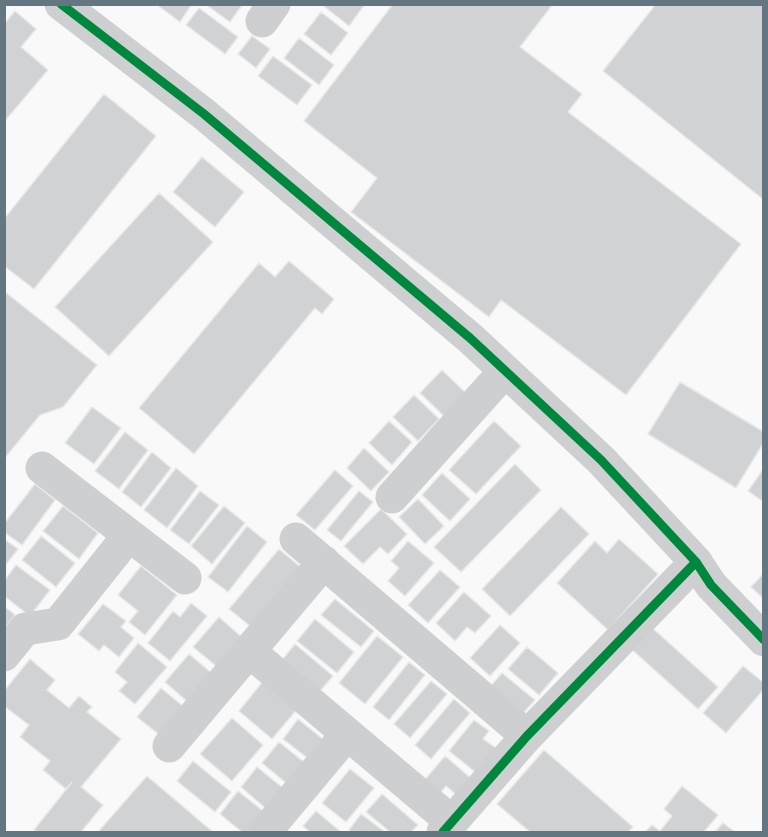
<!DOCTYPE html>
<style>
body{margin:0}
#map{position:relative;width:768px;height:837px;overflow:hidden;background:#f9f9f9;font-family:"Public Sans",sans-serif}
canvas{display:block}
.frame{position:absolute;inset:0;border:6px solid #657683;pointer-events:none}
</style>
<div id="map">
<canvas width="768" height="837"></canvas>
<div class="frame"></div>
</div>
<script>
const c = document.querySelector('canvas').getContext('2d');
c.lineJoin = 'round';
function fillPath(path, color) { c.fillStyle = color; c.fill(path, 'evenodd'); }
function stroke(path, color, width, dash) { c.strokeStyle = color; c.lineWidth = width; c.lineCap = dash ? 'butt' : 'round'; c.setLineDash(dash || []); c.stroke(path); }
const building = new Path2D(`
 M 156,4 L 192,4 L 180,22 Z
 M 205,4 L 243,4 L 230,22 Z
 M 321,4 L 365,4 L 349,26 Z
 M 393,4 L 553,4 L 520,47 L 582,94 L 568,112 L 741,244 L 626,395 L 501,300 L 489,317 L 351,212 L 377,178 L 304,121 Z
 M 656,4 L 764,4 L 764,200 L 603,71 Z
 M 199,8 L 238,37 L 225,54 L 186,25 Z
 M 15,11 L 36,29 L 21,47 L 48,70 L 4,122 L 4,24 Z
 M 321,12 L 348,33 L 331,55 L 304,34 Z
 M 252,36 L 270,49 L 256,68 L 238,54 Z
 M 299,38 L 334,65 L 319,85 L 284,58 Z
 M 273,56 L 312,85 L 297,105 L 258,76 Z
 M 104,94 L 156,136 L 34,289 L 4,266 L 4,219 Z
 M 202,157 L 244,192 L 215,227 L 173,192 Z
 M 159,193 L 213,242 L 109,356 L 55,307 Z
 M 289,261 L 334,299 L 322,314 L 315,308 L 194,454 L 139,408 L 259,263 L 275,277 Z
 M 4,291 L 97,365 L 63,407 L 40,415 L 4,459 Z
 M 442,370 L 467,394 L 445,417 L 420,393 Z
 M 680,382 L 764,432 L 764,442 L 736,488 L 648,434 Z
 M 414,395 L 439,419 L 418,441 L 393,417 Z
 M 92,407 L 121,428 L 94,464 L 65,443 Z
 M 389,421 L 412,442 L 392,465 L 369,443 Z
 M 494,421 L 521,446 L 476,494 L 449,470 Z
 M 125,432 L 148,450 L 119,489 L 95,471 Z
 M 364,448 L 389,472 L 371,491 L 347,468 Z
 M 152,452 L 171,468 L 141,507 L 122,492 Z
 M 515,464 L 541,490 L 461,572 L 434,547 Z
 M 176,468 L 198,486 L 167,528 L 144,510 Z
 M 764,468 L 764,502 L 748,491 Z
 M 335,470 L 353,486 L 315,530 L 296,515 Z
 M 442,473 L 470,499 L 450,521 L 422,495 Z
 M 35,484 L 55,500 L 22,545 L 4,532 L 4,524 Z
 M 200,491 L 219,505 L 189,544 L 170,530 Z
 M 359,491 L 373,502 L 341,541 L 327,530 Z
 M 418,499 L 444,526 L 425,544 L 399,517 Z
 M 63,506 L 98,533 L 79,559 L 43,531 Z
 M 224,506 L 245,523 L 212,564 L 191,546 Z
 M 561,507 L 589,534 L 510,616 L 482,589 Z
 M 381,509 L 407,534 L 388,554 L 380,547 L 363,564 L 344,546 Z
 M 247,526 L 267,542 L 228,592 L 208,577 Z
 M 41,536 L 75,563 L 56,587 L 22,560 Z
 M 4,539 L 18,549 L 4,567 Z
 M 619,539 L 658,574 L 608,630 L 557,583 L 595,541 L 607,553 Z
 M 408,541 L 434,563 L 405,596 L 388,581 L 399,568 L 391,561 Z
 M 279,549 L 304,570 L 255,630 L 229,609 Z
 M 16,565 L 50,590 L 30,616 L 4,596 L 4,581 Z
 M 141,566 L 177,595 L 145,635 L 129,622 L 138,611 L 118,595 Z
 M 440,570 L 460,587 L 428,623 L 408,605 Z
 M 764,573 L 764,599 L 751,587 Z
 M 464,592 L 491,616 L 475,633 L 467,627 L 455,641 L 436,623 Z
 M 335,599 L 374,631 L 361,647 L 321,615 Z
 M 191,603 L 207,616 L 170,661 L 148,643 L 173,611 L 180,617 Z
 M 103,604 L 126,621 L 121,627 L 134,638 L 119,657 L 104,645 L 99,651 L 78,634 Z
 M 4,606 L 15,615 L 4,629 Z
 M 219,617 L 246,641 L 221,670 L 193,647 Z
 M 315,619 L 354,652 L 337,673 L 297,641 Z
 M 500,625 L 520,643 L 490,676 L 470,658 Z
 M 649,625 L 718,687 L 698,709 L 629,647 Z
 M 377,636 L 403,657 L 365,704 L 339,683 Z
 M 138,643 L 167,667 L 135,704 L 119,691 L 127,682 L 115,672 Z
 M 295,644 L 333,676 L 320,691 L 282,660 Z
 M 527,647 L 558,673 L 539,695 L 508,669 Z
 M 189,654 L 214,675 L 190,704 L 165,682 Z
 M 30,659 L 55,680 L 47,690 L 69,708 L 79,696 L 92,707 L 87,712 L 121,739 L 81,787 L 103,805 L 81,832 L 37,832 L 34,830 L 72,782 L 66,789 L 43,770 L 50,761 L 20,737 L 29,725 L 4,706 L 4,691 Z
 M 409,662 L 425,675 L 389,720 L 373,707 Z
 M 743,666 L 764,683 L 764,689 L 726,733 L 703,713 Z
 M 502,673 L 535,700 L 521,716 L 488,689 Z
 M 264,680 L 298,708 L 272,739 L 239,711 Z
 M 431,681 L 447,694 L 410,738 L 394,724 Z
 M 161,688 L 185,708 L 161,736 L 137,717 Z
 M 454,699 L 470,713 L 431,759 L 415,745 Z
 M 232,718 L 263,745 L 232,781 L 200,754 Z
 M 298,719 L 330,745 L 315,764 L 283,739 Z
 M 474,720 L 489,731 L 483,739 L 499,750 L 479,775 L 449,751 Z
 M 279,742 L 310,767 L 292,788 L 262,763 Z
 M 544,750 L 633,827 L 628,832 L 530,832 L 497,804 Z
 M 445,756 L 473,780 L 459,797 L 446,786 L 438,796 L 422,783 Z
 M 193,761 L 231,792 L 215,812 L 177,781 Z
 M 257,767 L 288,792 L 271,813 L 241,787 Z
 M 350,769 L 374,788 L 346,822 L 322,803 Z
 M 147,776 L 213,832 L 98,832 Z
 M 682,786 L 718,815 L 704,832 L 645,832 L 652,825 L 660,831 L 672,816 L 664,809 Z
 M 238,791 L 268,815 L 254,832 L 242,832 L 220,814 Z
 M 382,794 L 418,825 L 411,832 L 390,832 L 366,812 Z
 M 316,811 L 341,832 L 310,832 L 303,826 Z
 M 361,814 L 385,832 L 352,832 L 349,830 Z
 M 723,823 L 735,832 L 715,832 Z`);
fillPath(building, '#d0d2d3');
stroke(building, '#e8e8e8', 1.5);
stroke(new Path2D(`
 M 61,4 L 204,114 L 470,338 L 601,460 L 696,562 L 711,585 L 764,640
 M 262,21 L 274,4
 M 42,468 L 185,578
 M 392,497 L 505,371
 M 296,539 L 527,736
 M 249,651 L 452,822
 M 4,655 L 25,629 L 58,624 L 129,535
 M 169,746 L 324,562
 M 265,832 L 347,734
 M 443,832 L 527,736 L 696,562`), '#cecfd0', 33);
stroke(new Path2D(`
 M 61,4 L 204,114 L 470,338 L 601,460 L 696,562 L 711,585 L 764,640
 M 443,832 L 527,736 L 696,562`), '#00873e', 9);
</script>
